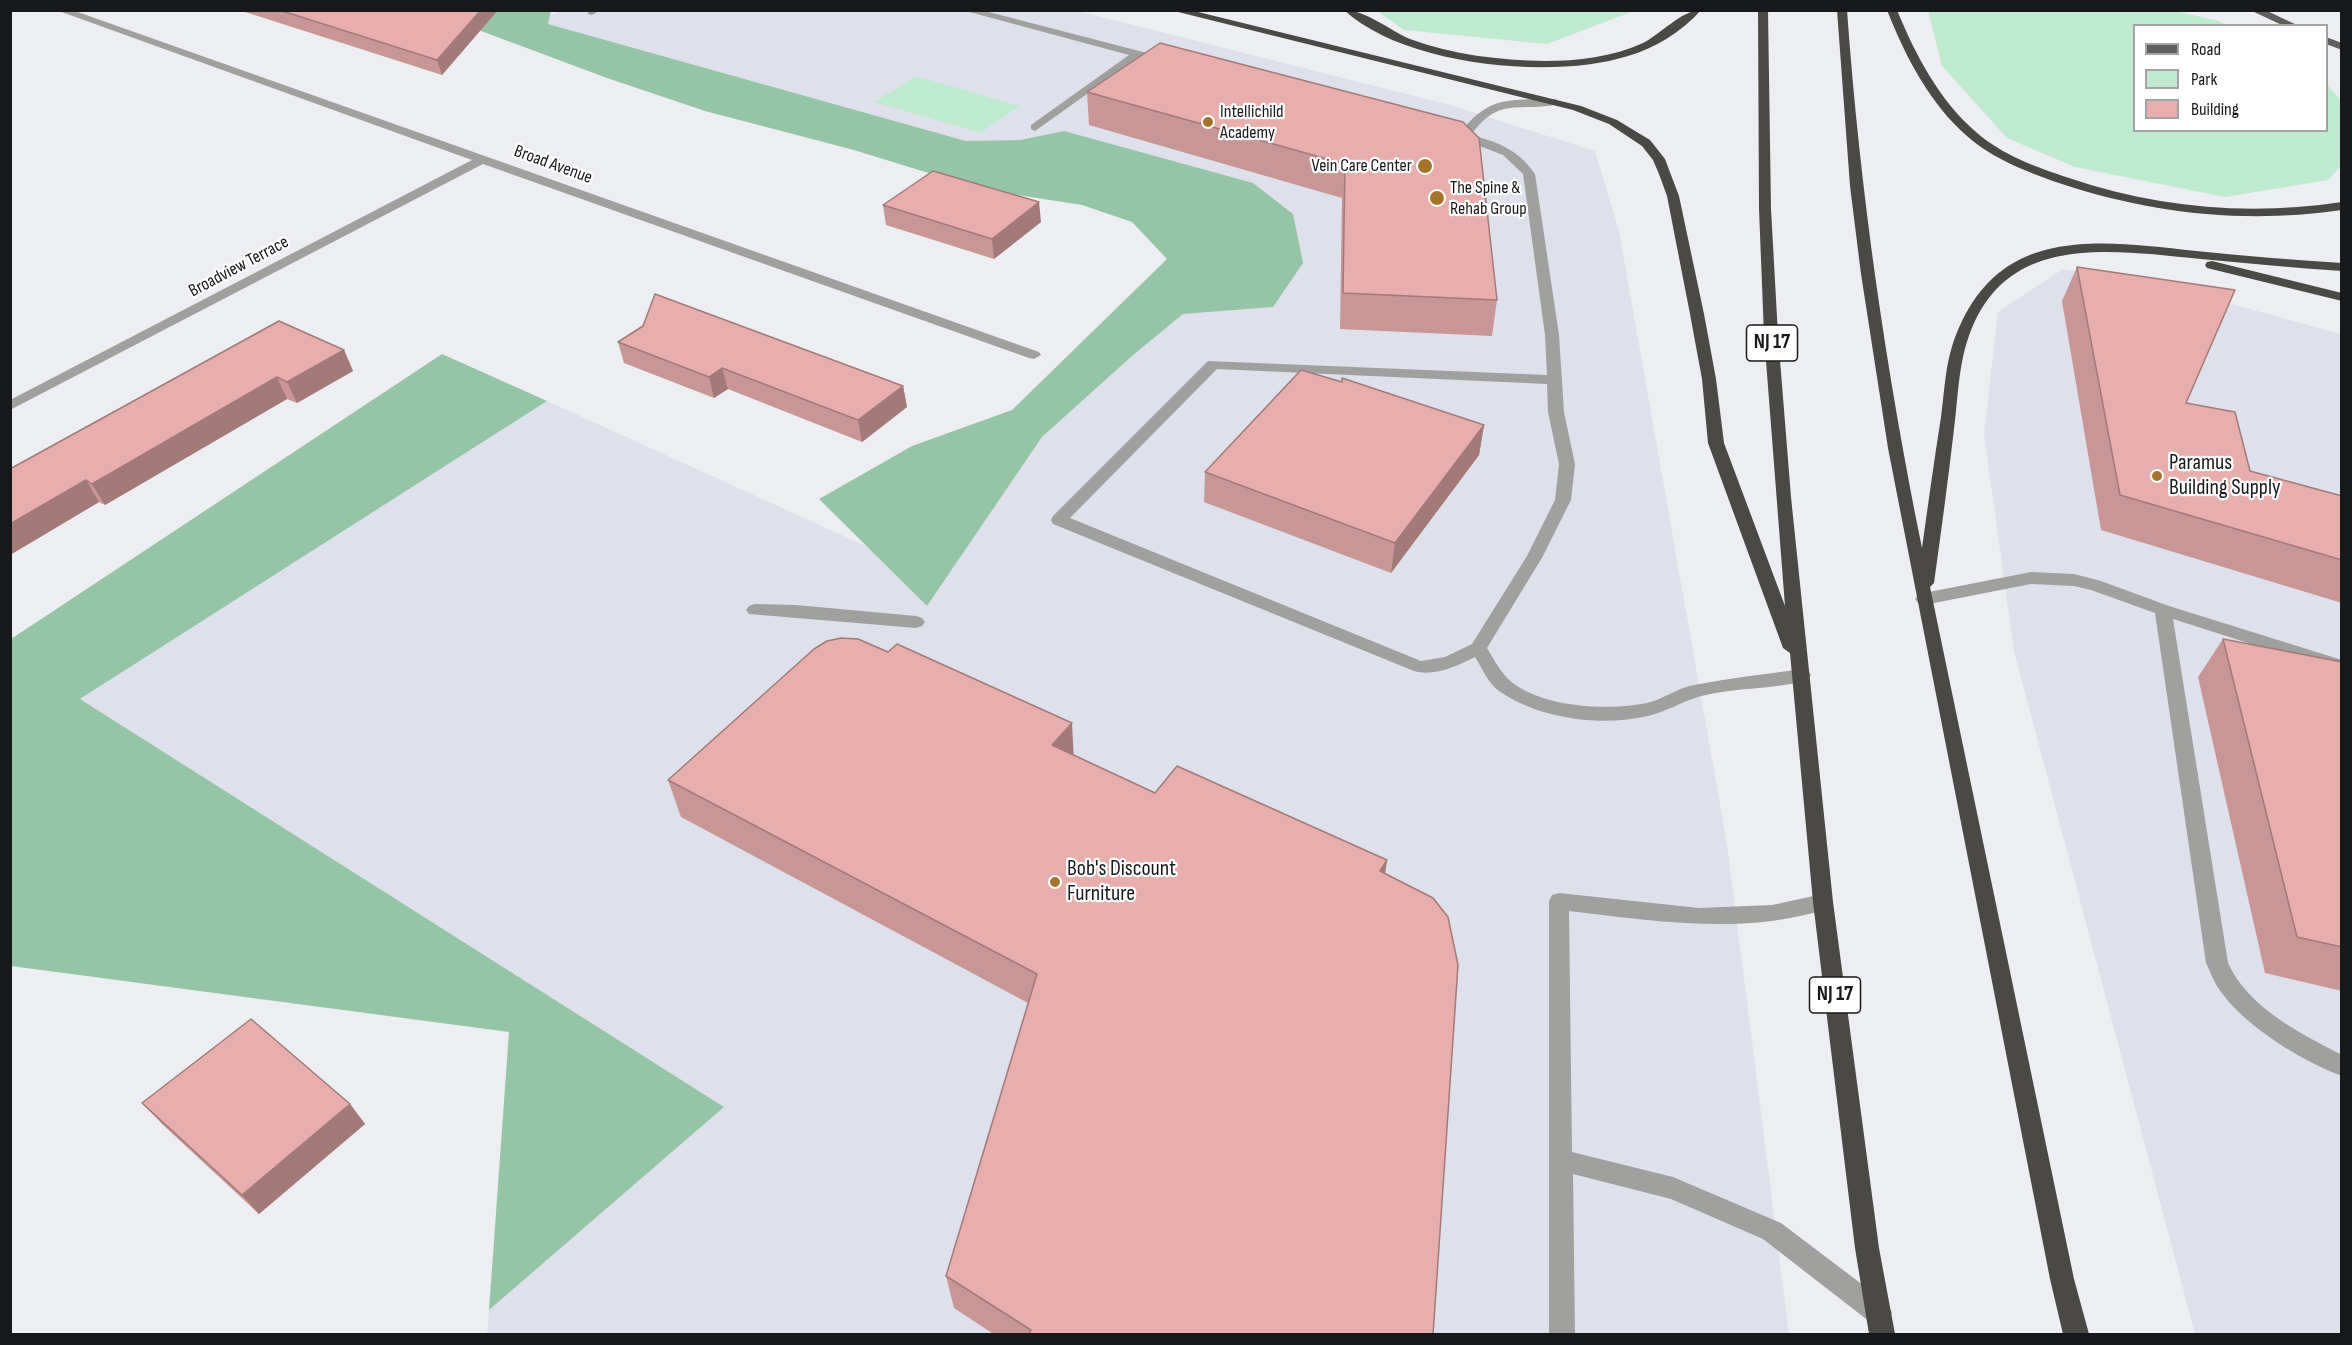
<!DOCTYPE html>
<style>
body{margin:0}
#map{position:relative;width:2352px;height:1345px;overflow:hidden;background:#edeef1;font-family:"Sofia Sans Condensed",sans-serif}
canvas{display:block}
.frame{position:absolute;inset:0;border:12px solid #171819;pointer-events:none}
.legend{position:absolute;left:2133px;top:24px;width:195px;height:108px;box-sizing:border-box;background:#fff;border:2px solid #a2a3a3;margin:0;padding:8px 10px;list-style:none;font-size:18px;color:#171819}
.legend li{display:flex;align-items:center;gap:12px;height:30px}
.legend b{width:30px;border:2px solid #a2a3a3}
</style>
<div id="map">
<canvas width="2352" height="1345"></canvas>
<div class="frame"></div>
<ul class="legend">
<li><b style="height:8px;background:#605f5d"></b>Road</li>
<li><b style="height:16px;background:#c0eacf"></b>Park</li>
<li><b style="height:16px;background:#e8aeac"></b>Building</li>
</ul>
</div>
<script>
const c = document.querySelector('canvas').getContext('2d');
c.lineJoin = 'round';
function fillPath(path, color) { c.fillStyle = color; c.fill(path, 'evenodd'); }
function stroke(path, color, width, dash) { c.strokeStyle = color; c.lineWidth = width; c.lineCap = dash ? 'butt' : 'round'; c.setLineDash(dash || []); c.stroke(path); }
function write(font, color, halo, rows, align = 'center') {
  c.font = font + ' "Sofia Sans Condensed",sans-serif'; c.lineWidth = 4.5; c.setLineDash([]); c.textBaseline = 'middle'; c.strokeStyle = halo; c.fillStyle = color; for (const [text, x, y, turn = 0] of rows) {
    c.save(); c.translate(x, y); c.rotate((+turn || 0) * Math.PI / 180); c.textAlign = isNaN(turn) ? turn : align; if (halo) c.strokeText(text, 0, 0); c.fillText(text, 0, 0); c.restore();
  }
}
fillPath(new Path2D(`
 M 560,11 L 1078,11 L 1450,105 L 1595,151 L 1619,231 L 1727,844 L 1789,1334 L 487,1334 L 489,1310 L 724,1107 L 80,699 L 547,401 L 872,549 L 927,606 L 1042,437 L 1132,356 L 1183,314 L 1273,307 L 1064,131 L 1020,140 L 966,141 L 547,24 L 546,17 Z
 M 2063,269 L 2184,291 L 2341,334 L 2341,1334 L 2195,1334 L 2014,651 L 1984,434 L 1998,312 Z`), '#dee1eb');
fillPath(new Path2D(`
 M 2171,10 L 2219,21 L 2226,25 L 2134,26 L 2134,130 L 2326,130 L 2327,85 L 2342,101 L 2341,166 L 2328,180 L 2225,197 L 2075,167 L 2007,138 L 1942,66 L 1928,11 Z
 M 1377,11 L 1634,11 L 1547,44 L 1404,30 Z
 M 916,76 L 1020,106 L 980,133 L 874,102 Z`), '#c0eacf');
fillPath(new Path2D(`
 M 435,11 L 551,11 L 548,24 L 966,141 L 1020,140 L 1064,131 L 1253,183 L 1293,214 L 1303,263 L 1273,307 L 1183,314 L 1132,356 L 1042,437 L 927,606 L 819,499 L 912,446 L 1012,410 L 1167,259 L 1132,222 L 1082,205 L 980,189 L 854,150 L 705,111 L 607,78 L 465,25 Z
 M 442,354 L 547,401 L 80,699 L 724,1107 L 489,1310 L 509,1032 L 11,966 L 11,639 Z`), '#95c5a6');
fillPath(new Path2D(`
 M 56,10 L 72,10 L 1039,352 L 1041,355 L 1034,359 L 1029,358 L 483,164 L 10,410 L 10,400 L 472,160 Z
 M 588,10 L 600,10 L 592,15 L 588,14 Z
 M 962,10 L 981,10 L 1170,59 L 1171,61 L 1166,64 L 1139,57 L 1035,131 L 1031,129 L 1031,125 L 1129,55 Z
 M 1554,99 L 1558,100 L 1558,104 C 1519,113 1500,95 1471,135 C 1498,142 1519,150 1535,174 L 1559,335 L 1564,412 L 1575,464 L 1571,500 L 1543,556 L 1487,648 C 1493,658 1499,669 1507,678 C 1538,708 1608,711 1647,703 C 1664,699 1677,688 1694,685 C 1730,678 1766,674 1802,669 L 1808,670 L 1811,675 L 1808,680 C 1773,690 1730,687 1695,698 C 1680,703 1665,712 1648,716 C 1601,727 1539,719 1499,691 C 1488,683 1482,668 1475,657 C 1457,666 1434,677 1414,671 L 1053,524 L 1051,520 L 1053,516 L 1208,361 L 1547,375 L 1545,335 L 1523,174 L 1503,155 L 1451,135 L 1453,132 L 1461,132 C 1489,95 1511,100 1554,99 ZM 1217,369 L 1547,384 L 1548,412 L 1559,464 L 1555,500 L 1527,556 L 1472,644 L 1445,657 L 1421,661 L 1070,518 Z
 M 2031,572 L 2074,574 L 2101,581 L 2169,606 L 2342,660 L 2342,673 L 2173,619 L 2228,963 C 2248,1007 2299,1033 2342,1055 L 2342,1076 C 2302,1061 2246,1027 2221,992 C 2214,983 2211,973 2206,963 L 2155,613 L 2091,590 L 2074,586 L 2031,584 L 1924,605 L 1918,603 L 1915,599 L 1918,595 L 1924,593 Z
 M 755,604 L 796,605 L 916,616 L 922,618 L 925,622 L 922,626 L 916,628 L 749,614 L 746,610 L 749,606 Z
 M 1559,893 L 1699,908 L 1772,905 L 1823,894 L 1830,896 L 1833,902 L 1830,908 C 1745,936 1656,921 1569,911 L 1572,1152 L 1673,1177 L 1781,1223 L 1888,1304 L 1892,1313 L 1888,1322 L 1879,1326 L 1870,1322 L 1763,1239 L 1671,1199 L 1573,1174 L 1575,1334 L 1549,1334 L 1549,901 L 1552,895 Z`), '#a0a09e');
fillPath(new Path2D(`
 M 2250,10 L 2265,10 L 2299,26 L 2284,26 Z
 M 2326,37 L 2342,43 L 2342,50 L 2326,44 Z`), '#605f5d');
fillPath(new Path2D(`
 M 1170,10 L 1190,10 L 1581,106 L 1617,120 L 1650,140 L 1665,159 L 1679,196 L 1704,314 L 1716,379 L 1724,443 L 1785,606 L 1764,335 L 1759,209 L 1758,10 L 1768,10 L 1771,209 L 1778,335 L 1791,497 L 1833,902 L 1879,1248 L 1895,1334 L 1869,1334 L 1855,1248 L 1813,902 L 1790,653 L 1783,648 L 1708,443 L 1702,379 L 1690,314 L 1667,196 L 1659,174 L 1653,160 L 1642,146 L 1609,124 L 1573,110 Z
 M 1344,10 C 1366,10 1389,30 1410,39 C 1453,55 1499,60 1545,61 C 1577,61 1613,57 1643,43 C 1661,34 1682,10 1701,10 C 1682,32 1655,48 1628,56 C 1553,80 1404,66 1344,10 Z
 M 1837,10 L 1847,10 C 1860,192 1886,370 1922,548 C 1928,505 1934,461 1941,417 C 1944,395 1945,371 1951,350 C 1990,225 2090,239 2196,251 C 2244,256 2293,260 2342,263 L 2342,271 C 2295,268 2248,263 2201,259 C 2101,249 1992,231 1963,357 C 1958,380 1957,406 1954,429 C 1948,481 1941,532 1934,583 L 1930,587 L 2074,1279 L 2089,1334 L 2063,1334 L 2050,1279 L 1888,448 L 1861,274 L 1850,186 Z
 M 1887,10 L 1897,10 C 1915,54 1939,100 1976,132 C 2002,155 2036,167 2069,178 C 2158,208 2248,216 2342,202 L 2342,210 C 2245,224 2152,214 2059,183 C 2027,172 1993,159 1967,136 C 1930,104 1905,56 1887,10 Z
 M 2212,261 L 2342,293 L 2342,301 L 2207,268 L 2205,265 L 2207,262 Z`), '#4a4946');
fillPath(new Path2D(`
 M 239,10 L 498,10 L 442,75 Z
 M 1087,92 L 1463,122 L 1497,300 L 1492,336 L 1340,329 L 1342,198 L 1089,125 Z
 M 883,205 L 1041,222 L 994,259 L 886,225 Z
 M 2077,267 L 2186,403 L 2250,471 L 2342,496 L 2342,603 L 2101,530 L 2062,301 Z
 M 618,342 L 903,386 L 907,407 L 862,442 L 728,389 L 714,398 L 624,363 Z
 M 344,350 L 353,371 L 297,403 L 287,399 L 105,505 L 99,502 L 10,555 L 10,469 Z
 M 1484,425 L 1479,455 L 1391,573 L 1204,502 L 1205,472 Z
 M 2223,639 L 2342,662 L 2342,991 L 2265,973 L 2198,677 Z
 M 1074,756 L 1155,793 L 1387,860 L 1385,874 L 1433,1335 L 995,1335 L 954,1308 L 946,1276 L 1028,1003 L 681,817 L 668,780 Z
 M 142,1103 L 350,1104 L 365,1124 L 259,1214 L 161,1123 Z`), '#c89694');
fillPath(new Path2D(`
 M 481,10 L 498,10 L 442,75 L 437,60 Z
 M 1039,202 L 1041,222 L 994,259 L 992,239 Z
 M 344,350 L 353,371 L 297,403 L 287,382 Z
 M 722,368 L 728,389 L 714,398 L 709,377 Z
 M 277,377 L 287,399 L 105,505 L 92,484 Z
 M 903,386 L 907,407 L 862,442 L 858,420 Z
 M 1484,425 L 1479,455 L 1391,573 L 1395,543 Z
 M 86,480 L 99,502 L 10,555 L 10,524 Z
 M 1072,723 L 1074,761 L 1052,745 Z
 M 1387,860 L 1381,897 L 1380,871 Z
 M 350,1104 L 365,1124 L 259,1214 L 242,1195 Z`), '#a27a78');
const building = new Path2D(`
 M 279,10 L 481,10 L 437,60 Z
 M 1160,43 L 1463,122 L 1479,138 L 1497,300 L 1343,293 L 1345,164 L 1087,92 Z
 M 933,171 L 1039,202 L 992,239 L 883,205 Z
 M 2077,267 L 2235,290 L 2186,403 L 2235,412 L 2250,471 L 2342,496 L 2342,560 L 2120,495 Z
 M 655,294 L 903,386 L 858,420 L 722,368 L 709,377 L 618,342 L 643,326 Z
 M 279,321 L 344,350 L 287,382 L 277,377 L 92,484 L 86,480 L 10,524 L 10,469 Z
 M 1301,370 L 1342,382 L 1342,378 L 1484,425 L 1395,543 L 1205,472 Z
 M 841,638 L 858,639 L 888,652 L 897,644 L 1072,723 L 1052,745 L 1155,793 L 1177,766 L 1387,860 L 1380,871 L 1433,898 L 1448,917 L 1458,965 L 1433,1335 L 1028,1335 L 1031,1330 L 946,1276 L 1037,974 L 668,780 L 814,649 L 827,641 Z
 M 2223,639 L 2342,662 L 2342,947 L 2297,937 Z
 M 251,1019 L 350,1104 L 242,1195 L 142,1103 Z`);
fillPath(building, '#e8aeac');
stroke(building, '#a27a78', 1.5);
for (const [x, y, r, color] of [
 [1208,122,6,"#a5742a"],
 [1425,166,8,"#a5742a"],
 [1437,198,8,"#a5742a"],
 [2157,476,6,"#a5742a"],
 [1055,882,6,"#a5742a"]
]) { const dot = new Path2D(); dot.arc(x, y, r, 0, 2 * Math.PI); c.fillStyle = color; c.fill(dot); stroke(dot, '#fff', 2); }
write('18px', '#171819', '#fff', [
 ["Intellichild",1220,112],
 ["Academy",1220,133],
 ["Vein Care Center",1412,166,"right"],
 ["The Spine &",1450,188],
 ["Rehab Group",1450,209]
], 'left');
write('18px', '#171819', '#fff', [
 ["Broad Avenue",553,165,20],
 ["Broadview Terrace",239,267,-28]
]);
for (const [x, y, w] of [
 [1772,343,51],
 [1835,995,51]
]) { const box = new Path2D(); box.roundRect(x - w / 2, y - 18, w, 36, 4.5); c.fillStyle = '#fff'; c.fill(box); stroke(box, '#171819', 1.5); }
write('bold 21px', '#171819', null, [
 ["NJ 17",1772,343],
 ["NJ 17",1835,995]
]);
write('22px', '#171819', '#fff', [
 ["Paramus",2169,463],
 ["Building Supply",2169,488],
 ["Bob's Discount",1067,869],
 ["Furniture",1067,894]
], 'left');
</script>
